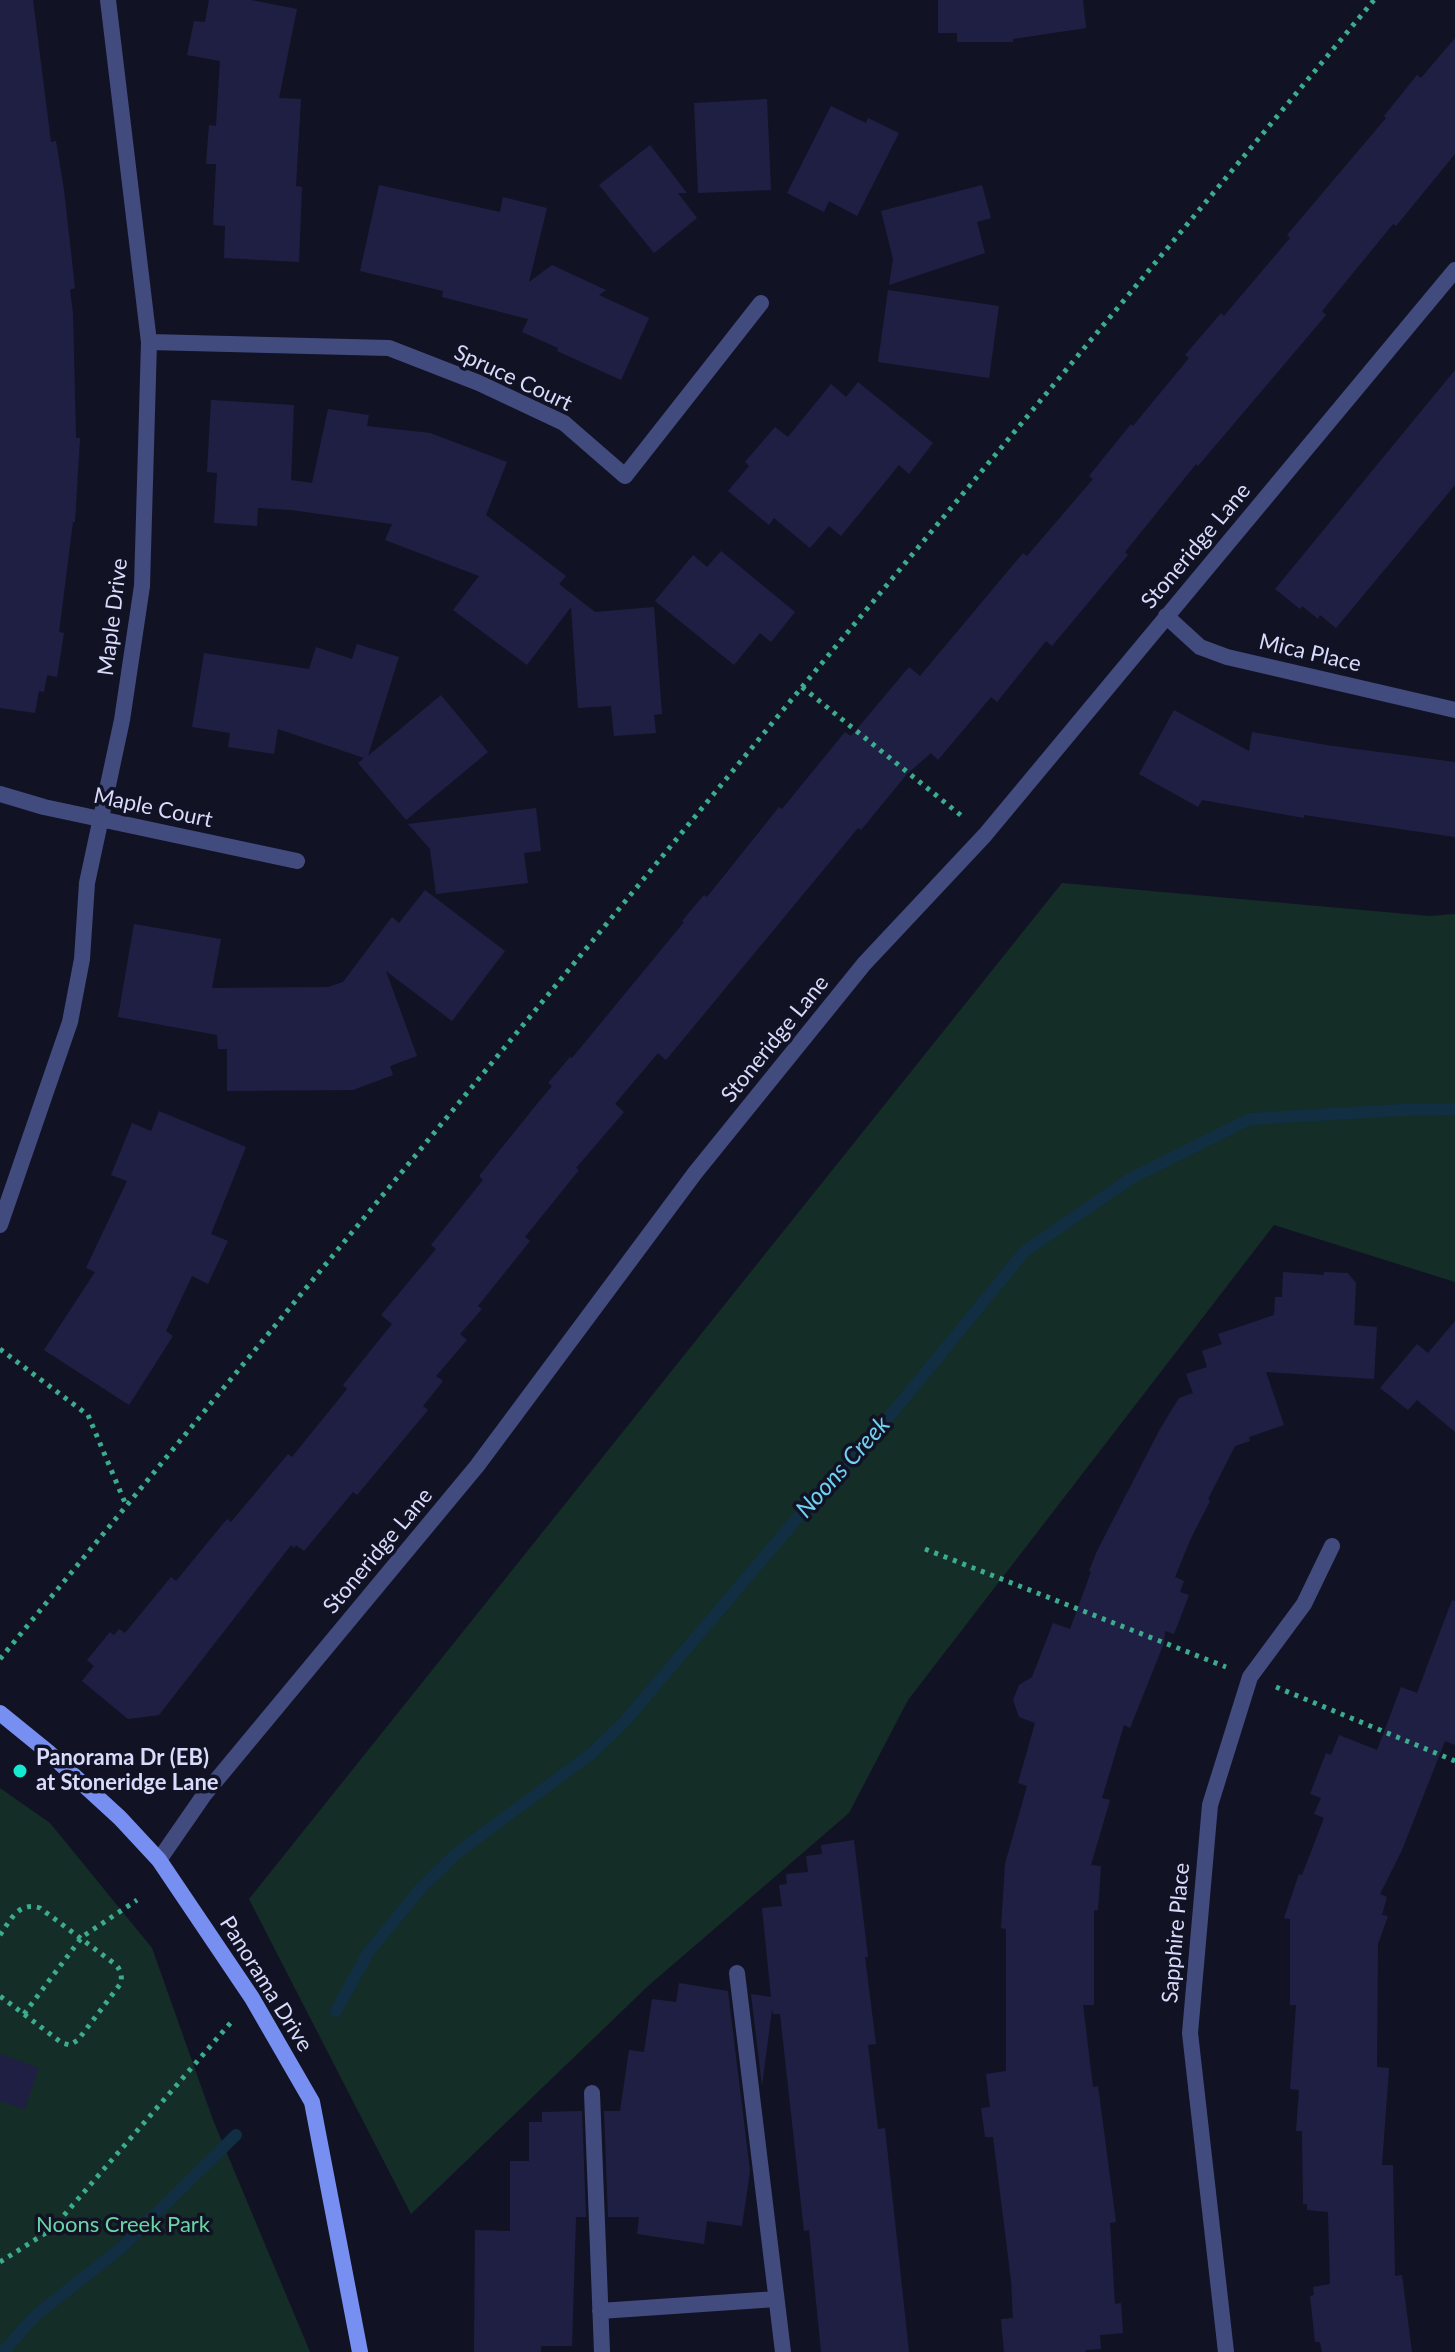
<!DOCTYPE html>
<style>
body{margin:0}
canvas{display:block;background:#111224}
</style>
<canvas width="1455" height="2352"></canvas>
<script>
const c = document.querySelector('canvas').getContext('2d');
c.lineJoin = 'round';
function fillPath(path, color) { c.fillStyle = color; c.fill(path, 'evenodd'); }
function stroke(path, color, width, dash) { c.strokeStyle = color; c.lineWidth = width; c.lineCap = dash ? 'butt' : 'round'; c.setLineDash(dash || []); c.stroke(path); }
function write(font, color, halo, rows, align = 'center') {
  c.font = font + ' Lato,sans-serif'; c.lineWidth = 7; c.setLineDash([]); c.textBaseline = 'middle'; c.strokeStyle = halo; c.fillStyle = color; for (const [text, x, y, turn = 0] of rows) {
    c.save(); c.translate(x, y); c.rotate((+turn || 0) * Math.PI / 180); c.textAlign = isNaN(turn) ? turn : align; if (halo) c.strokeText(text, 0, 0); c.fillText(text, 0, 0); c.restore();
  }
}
fillPath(new Path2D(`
 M 1062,883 L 1429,916 L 1455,914 L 1455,1282 L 1274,1225 L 908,1700 L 849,1813 L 648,1986 L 411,2214 L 249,1899 Z
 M 0,1788 L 50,1823 L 152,1948 L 213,2120 L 310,2352 L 0,2352 Z`), '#152d27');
stroke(new Path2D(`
 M 336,2011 L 368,1953 L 420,1889 L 458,1852 L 591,1754 L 625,1721 L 828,1482 L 866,1445 L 1025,1251 L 1130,1179 L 1250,1119 L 1401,1110 L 1455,1109
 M 3,2352 L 36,2315 L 121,2248 L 236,2135`), '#112e43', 12);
fillPath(new Path2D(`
 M 0,0 L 33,0 L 51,142 L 56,141 L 64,190 L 75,288 L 70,290 L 73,313 L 76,438 L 80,438 L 75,522 L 73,522 L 59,632 L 64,633 L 57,677 L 47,675 L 44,692 L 39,691 L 35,713 L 0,708 Z
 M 209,0 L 251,0 L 297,9 L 279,98 L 301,99 L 296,186 L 302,187 L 299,262 L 224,258 L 225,226 L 213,225 L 216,164 L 206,164 L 209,125 L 216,126 L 220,61 L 187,55 L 194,21 L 205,22 Z
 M 938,0 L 1083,0 L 1086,28 L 1013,39 L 1013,42 L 957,42 L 957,33 L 938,33 Z
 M 1455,38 L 1455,154 L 1396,226 L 1393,224 L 1322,311 L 1326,315 L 1198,466 L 1196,464 L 1125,552 L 1128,555 L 1052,646 L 1046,641 L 997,702 L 991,697 L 938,760 L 931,753 L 907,774 L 861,830 L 858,828 L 666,1060 L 658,1053 L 615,1104 L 624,1112 L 576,1168 L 579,1170 L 525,1237 L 530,1241 L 478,1306 L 482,1309 L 460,1334 L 467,1340 L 436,1376 L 443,1381 L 423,1406 L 428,1410 L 357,1495 L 353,1492 L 304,1551 L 296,1545 L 294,1548 L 291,1545 L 159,1715 L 128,1719 L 82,1681 L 94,1666 L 87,1660 L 110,1632 L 114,1635 L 119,1629 L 125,1633 L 171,1577 L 176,1581 L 227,1519 L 231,1522 L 288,1454 L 292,1457 L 347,1389 L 343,1385 L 392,1324 L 381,1315 L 436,1249 L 431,1245 L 483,1180 L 479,1176 L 541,1099 L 552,1086 L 548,1083 L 570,1057 L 572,1058 L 684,922 L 682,921 L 704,895 L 707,897 L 779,807 L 782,809 L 845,732 L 851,736 L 909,667 L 920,676 L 1023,553 L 1027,556 L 1093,479 L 1089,476 L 1131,424 L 1133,426 L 1189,358 L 1185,355 L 1221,313 L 1224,316 L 1290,238 L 1287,235 L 1386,118 L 1384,116 L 1417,75 L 1421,78 Z
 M 767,99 L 771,190 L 698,193 L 694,103 Z
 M 831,106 L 866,123 L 868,118 L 899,133 L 857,216 L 829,201 L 824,212 L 787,193 Z
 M 650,145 L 687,193 L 678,193 L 697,218 L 654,253 L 599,185 Z
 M 379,185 L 500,212 L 503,197 L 547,208 L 529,282 L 552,265 L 606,290 L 599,295 L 649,318 L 621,380 L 557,351 L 558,348 L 522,332 L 528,319 L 442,297 L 443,291 L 360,271 Z
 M 982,185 L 991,218 L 977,222 L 985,253 L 889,285 L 893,259 L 881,211 Z
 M 888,290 L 999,306 L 989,378 L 878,362 Z
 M 1455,370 L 1455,485 L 1336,628 L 1320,615 L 1318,619 L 1302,606 L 1300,609 L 1275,589 Z
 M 858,382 L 933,443 L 909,474 L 899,465 L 841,536 L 829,526 L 810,548 L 774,518 L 769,525 L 728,491 L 749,466 L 745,462 L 775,427 L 788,437 L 831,384 L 846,397 Z
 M 211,400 L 294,405 L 291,480 L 312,483 L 328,409 L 369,415 L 367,426 L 430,433 L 507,462 L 486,515 L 566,576 L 559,584 L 595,612 L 654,607 L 662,714 L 654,715 L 656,733 L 614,736 L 611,706 L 578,708 L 571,607 L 527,665 L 453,610 L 479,576 L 385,540 L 392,524 L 291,510 L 258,508 L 257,526 L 214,523 L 217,473 L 207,472 Z
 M 721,551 L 795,612 L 771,642 L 760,633 L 734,665 L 655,601 L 693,555 L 707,567 Z
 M 357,644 L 399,657 L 368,756 L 441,695 L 488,752 L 406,820 L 358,763 L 364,758 L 278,729 L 274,754 L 228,747 L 230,733 L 192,727 L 204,653 L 309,669 L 316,647 L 352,659 Z
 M 1174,710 L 1249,751 L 1252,732 L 1326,745 L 1455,762 L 1455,837 L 1304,815 L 1304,818 L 1202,800 L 1198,807 L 1139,774 Z
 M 536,808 L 541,851 L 524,853 L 528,883 L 436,894 L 430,849 L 408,824 Z
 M 425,890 L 505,951 L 452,1021 L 386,971 L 417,1056 L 390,1066 L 393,1075 L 353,1090 L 227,1091 L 227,1049 L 218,1049 L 217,1035 L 118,1017 L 134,924 L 221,939 L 212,988 L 328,987 L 343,982 L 392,917 L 399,923 Z
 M 159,1111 L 246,1147 L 211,1234 L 228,1241 L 208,1284 L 192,1276 L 166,1331 L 173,1336 L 129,1405 L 44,1350 L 95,1272 L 86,1268 L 127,1181 L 111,1175 L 132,1123 L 151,1131 Z
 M 1283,1272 L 1324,1275 L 1324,1272 L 1348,1273 L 1356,1283 L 1354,1325 L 1377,1327 L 1374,1379 L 1266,1372 L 1284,1425 L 1249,1437 L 1250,1441 L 1235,1446 L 1208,1499 L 1210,1501 L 1191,1538 L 1175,1577 L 1184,1581 L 1180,1592 L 1189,1595 L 1174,1634 L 1165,1631 L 1164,1643 L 1130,1728 L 1124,1725 L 1102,1798 L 1110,1800 L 1091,1865 L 1101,1866 L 1098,1910 L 1094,1910 L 1094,2005 L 1083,2005 L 1093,2087 L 1098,2086 L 1116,2222 L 1110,2223 L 1115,2304 L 1121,2303 L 1123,2333 L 1100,2335 L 1101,2349 L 1085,2350 L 1086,2352 L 1004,2352 L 1001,2319 L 1013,2318 L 1011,2280 L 993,2137 L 985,2137 L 981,2108 L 990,2107 L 986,2074 L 1006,2071 L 1006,1929 L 1001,1928 L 1005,1864 L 1027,1786 L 1018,1783 L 1035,1723 L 1019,1717 L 1013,1700 L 1019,1685 L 1032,1677 L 1053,1623 L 1070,1629 L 1091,1572 L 1089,1571 L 1097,1551 L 1160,1429 L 1179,1398 L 1193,1393 L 1186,1374 L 1207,1367 L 1202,1351 L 1222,1344 L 1218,1334 L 1274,1315 L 1275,1297 L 1282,1297 Z
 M 1455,1321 L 1455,1432 L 1417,1400 L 1408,1410 L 1380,1388 L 1417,1344 L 1428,1353 Z
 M 1452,1600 L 1455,1601 L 1455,1745 L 1445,1741 L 1402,1850 L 1380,1894 L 1387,1897 L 1382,1915 L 1388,1916 L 1378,1944 L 1377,2067 L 1389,2068 L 1382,2165 L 1393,2165 L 1395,2276 L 1402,2275 L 1412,2352 L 1322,2352 L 1320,2342 L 1315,2342 L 1310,2296 L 1314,2295 L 1313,2287 L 1330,2284 L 1328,2212 L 1307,2210 L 1307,2204 L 1303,2204 L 1302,2131 L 1296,2131 L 1299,2090 L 1290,2089 L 1296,2005 L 1290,2005 L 1290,1919 L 1284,1918 L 1299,1874 L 1302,1875 L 1324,1818 L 1314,1814 L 1321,1798 L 1310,1794 L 1326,1753 L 1331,1755 L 1339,1735 L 1377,1750 L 1401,1687 L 1417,1693 Z
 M 854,1840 L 868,1957 L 865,1957 L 876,2044 L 868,2045 L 878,2129 L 885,2128 L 909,2352 L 821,2352 L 809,2230 L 804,2231 L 780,2014 L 773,2014 L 772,2009 L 762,2086 L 751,1994 L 771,1997 L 762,1908 L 782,1906 L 779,1885 L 787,1884 L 786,1874 L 808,1872 L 806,1856 L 822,1854 L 821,1845 Z
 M 679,1983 L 728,1991 L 750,2171 L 742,2226 L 707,2221 L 704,2244 L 637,2234 L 639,2217 L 608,2217 L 604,2111 L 620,2111 L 629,2050 L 644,2052 L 652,1999 L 676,2002 Z
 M 0,2054 L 39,2068 L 25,2109 L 0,2101 Z
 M 582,2111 L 586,2217 L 576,2217 L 572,2346 L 541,2346 L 541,2352 L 474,2352 L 475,2230 L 510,2231 L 510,2161 L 529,2161 L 529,2122 L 542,2122 L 542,2112 Z`), '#1f1f43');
stroke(new Path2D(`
 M 802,687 L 963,817
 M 0,1349 L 88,1415 L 126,1505
 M 925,1549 L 1226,1667
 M 0,1659 L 802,687 L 1374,0
 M 1276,1687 L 1455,1761
 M 0,1935 C 11,1919 19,1901 40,1908 L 115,1964 C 121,1970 122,1975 121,1983 L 78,2040 L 70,2045 L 62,2043 L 0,1996
 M 24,2014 L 82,1937 L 137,1900
 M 0,2262 L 52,2229 L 233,2020`), '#3bac8d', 5, [4, 6]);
stroke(new Path2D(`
 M 737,1973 L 783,2352
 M 592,2093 L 602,2352
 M 600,2311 L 776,2299`), '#414b7e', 16);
stroke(new Path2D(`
 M 149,342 L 389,348 L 479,383 L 564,423 L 625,476 L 761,303
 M 1166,616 L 1200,647 L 1227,657 L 1455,710
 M 0,794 L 44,807 L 297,861
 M 0,1225 L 70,1022 L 82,959 L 87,883 L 122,720 L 142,586 L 149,342 L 108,0
 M 159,1860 L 204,1795 L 477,1466 L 695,1173 L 864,964 L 985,835 L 1455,270
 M 1226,2352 L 1190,2033 L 1210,1805 L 1250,1677 L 1304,1604 L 1332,1546`), '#414b7e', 16);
stroke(new Path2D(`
 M 0,1713 L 48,1752 L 120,1818 L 159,1860 L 252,1998 L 312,2102 L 360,2352`), '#788ff2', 16);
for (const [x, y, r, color] of [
 [20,1771,8,"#17e8d1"]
]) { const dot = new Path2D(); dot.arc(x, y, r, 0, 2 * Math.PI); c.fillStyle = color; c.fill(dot); stroke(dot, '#111224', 3); }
write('22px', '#d8dbfb', '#111224', [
 ["Spruce Court",513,378,25],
 ["Stoneridge Lane",1196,546,-50],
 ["Maple Drive",113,617,-83],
 ["Mica Place",1310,653,13],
 ["Maple Court",153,808,12],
 ["Stoneridge Lane",775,1039,-51],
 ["Stoneridge Lane",378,1551,-50],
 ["Sapphire Place",1176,1933,-85],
 ["Panorama Drive",266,1984,58]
]);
write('bold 22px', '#d8dbfb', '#111224', [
 ["Panorama Dr (EB)",36,1758],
 ["at Stoneridge Lane",36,1783]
], 'left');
write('22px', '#6ad5a4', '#111224', [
 ["Noons Creek Park",123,2225]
]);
write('italic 24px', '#70d1f1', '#111224', [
 ["Noons Creek",843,1467,-48]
]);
</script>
